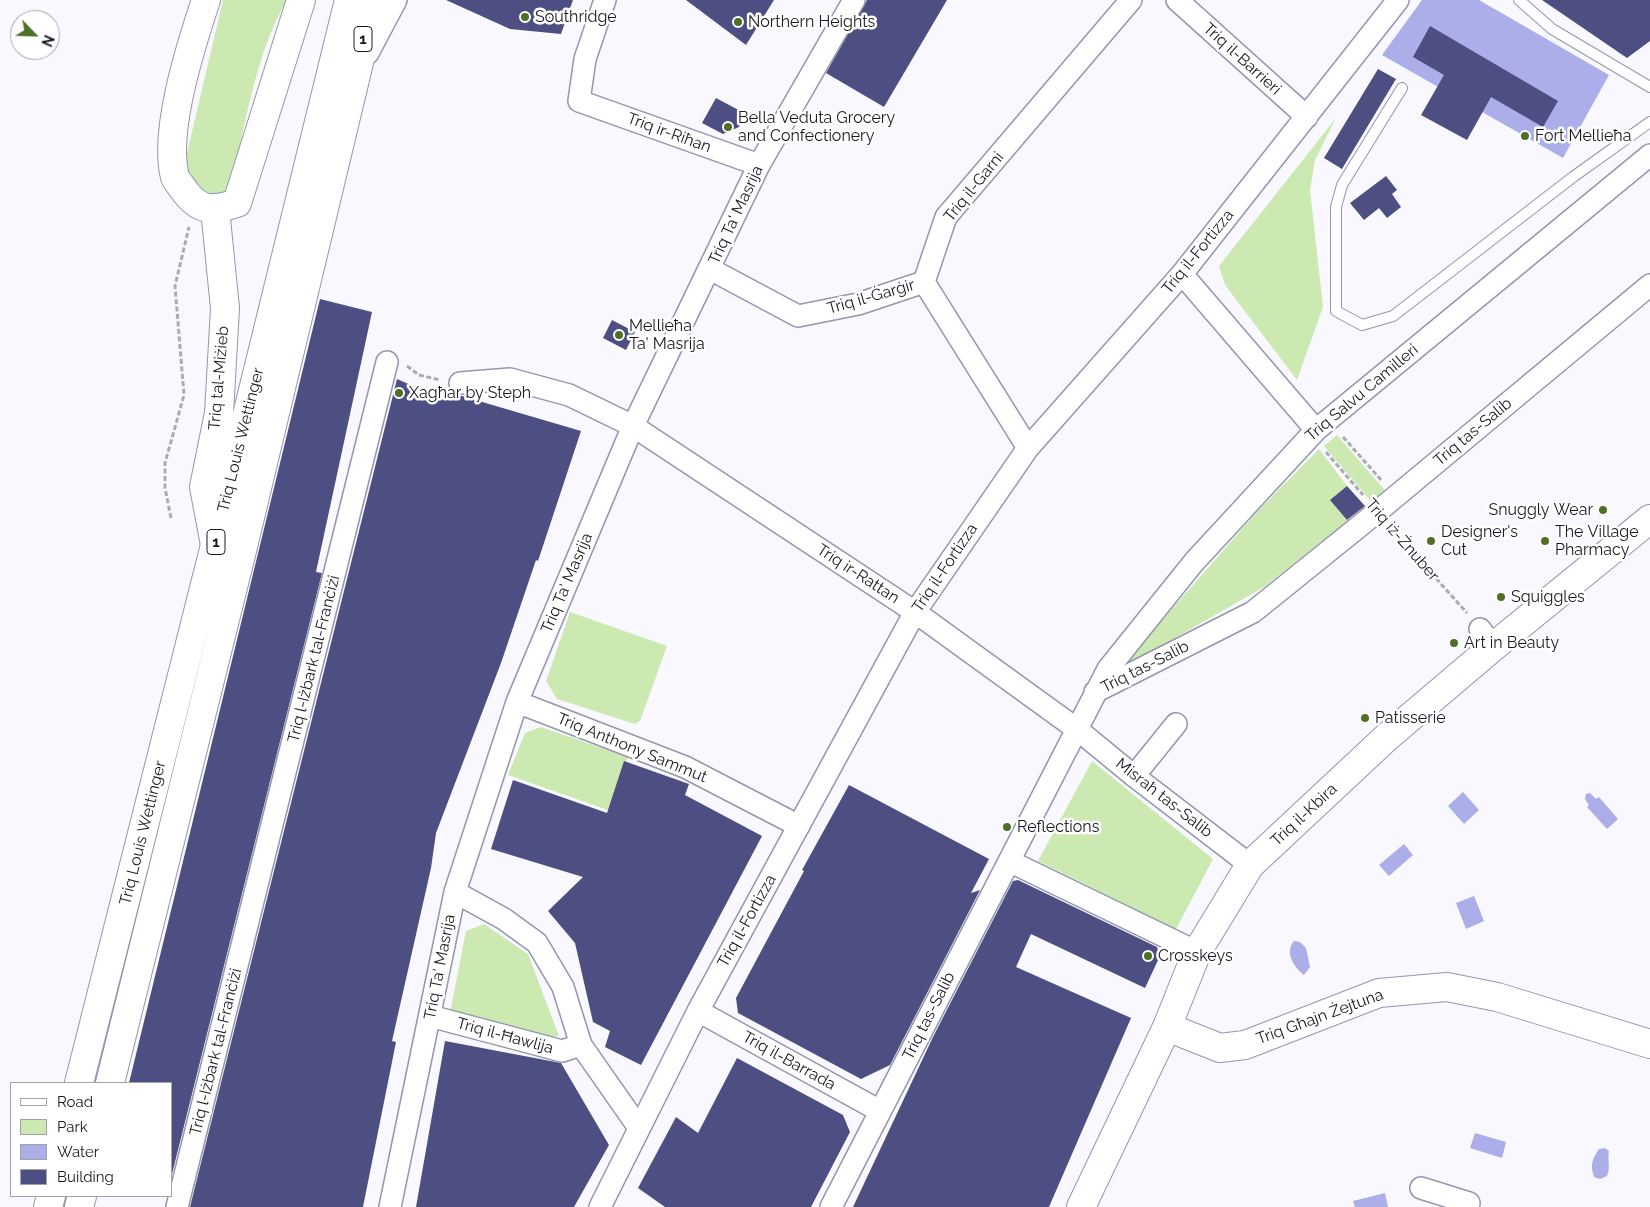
<!DOCTYPE html>
<meta charset="utf-8">
<style>
body{margin:0}
#map{position:relative;width:1650px;height:1207px;overflow:hidden;background:#f8f8fe;font-family:Raleway,sans-serif}
canvas{display:block}
.legend{position:absolute;left:10px;top:1082px;width:162px;height:115px;box-sizing:border-box;background:#fff;border:1px solid #a3a3a7;margin:0;padding:6px 9px;list-style:none;font-size:15px;color:#191922}
.legend li{display:flex;align-items:center;gap:10px;height:25px}
.legend b{width:25px;border:1px solid #a3a3a7}
.north{position:absolute;left:10px;top:10px;width:50px;height:50px;box-sizing:border-box;background:#fff;border:1px solid #a3a3a7;border-radius:50%;rotate:114deg;font-size:14px;font-weight:700;line-height:20px;text-align:center;color:#191922}
.north::after{content:'';display:block;margin:auto;width:18px;height:22px;background:#4e6f26;clip-path:polygon(50% 0,100% 100%,50% 72%,0 100%)}
</style>
<div id="map">
<canvas width="1650" height="1207"></canvas>
<ul class="legend">
<li><b style="height:6px;background:#fff"></b>Road</li>
<li><b style="height:14px;background:#cbe9b0"></b>Park</li>
<li><b style="height:14px;background:#abaee9"></b>Water</li>
<li><b style="height:14px;background:#4d4e81"></b>Building</li>
</ul>
<div class="north">N</div>
</div>
<script>
const c = document.querySelector('canvas').getContext('2d');
c.lineJoin = 'round';
function fillPath(path, color) { c.fillStyle = color; c.fill(path, 'evenodd'); }
function stroke(path, color, width, dash) { c.strokeStyle = color; c.lineWidth = width; c.lineCap = dash ? 'butt' : 'round'; c.setLineDash(dash || []); c.stroke(path); }
function write(font, color, halo, rows, align = 'center') {
  c.font = font + ' Raleway,sans-serif'; c.lineWidth = 5; c.setLineDash([]); c.textBaseline = 'middle'; c.strokeStyle = halo; c.fillStyle = color; for (const [text, x, y, turn = 0] of rows) {
    c.save(); c.translate(x, y); c.rotate((+turn || 0) * Math.PI / 180); c.textAlign = isNaN(turn) ? turn : align; if (halo) c.strokeText(text, 0, 0); c.fillText(text, 0, 0); c.restore();
  }
}
fillPath(new Path2D(`
 M 223,0 L 287,0 C 255,53 243,135 229,197 L 202,202 L 183,170 Z
 M 1336,118 L 1315,160 L 1310,190 L 1323,307 L 1297,380 L 1225,285 L 1219,266 Z
 M 1337,435 L 1389,495 L 1375,506 L 1324,446 Z
 M 1319,449 L 1347,486 L 1331,500 L 1348,521 L 1264,587 L 1119,670 L 1255,514 Z
 M 570,612 L 667,646 L 640,721 L 635,724 L 557,699 L 546,681 Z
 M 541,727 L 628,757 L 608,810 L 508,775 L 525,733 Z
 M 1092,761 L 1213,859 L 1176,929 L 1038,861 Z
 M 484,924 L 528,954 L 559,1036 L 530,1038 L 449,1018 L 466,931 Z`), '#cbe9b0');
fillPath(new Path2D(`
 M 1422,0 L 1479,0 L 1609,75 L 1563,158 L 1382,55 Z
 M 1463,792 L 1479,810 L 1464,824 L 1448,806 Z
 M 1590,793 L 1596,799 L 1599,797 L 1618,819 L 1607,829 L 1587,807 L 1589,805 L 1585,799 L 1586,794 Z
 M 1404,844 L 1413,855 L 1389,876 L 1379,865 Z
 M 1474,896 L 1484,921 L 1466,929 L 1456,903 Z
 M 1294,941 L 1300,942 L 1306,948 L 1310,967 L 1304,975 C 1294,967 1284,953 1294,941 Z
 M 1475,1133 L 1506,1142 L 1502,1158 L 1470,1148 Z
 M 1605,1148 L 1609,1151 C 1607,1160 1611,1167 1607,1176 L 1600,1179 L 1594,1177 C 1590,1165 1592,1159 1599,1149 Z
 M 1385,1193 L 1388,1207 L 1355,1207 L 1353,1201 Z`), '#abaee9');
fillPath(new Path2D(`
 M 446,0 L 573,0 L 561,34 L 510,29 Z
 M 686,0 L 774,0 L 746,45 Z
 M 867,0 L 947,0 L 884,107 L 826,73 Z
 M 1542,0 L 1650,0 L 1650,41 L 1627,58 Z
 M 1430,26 L 1558,101 L 1543,127 L 1491,97 L 1467,140 L 1421,115 L 1444,75 L 1413,57 Z
 M 1378,69 L 1396,79 L 1342,169 L 1324,158 Z
 M 716,98 L 746,114 L 739,127 L 723,134 L 702,123 Z
 M 1386,176 L 1397,190 L 1392,194 L 1401,207 L 1387,218 L 1379,208 L 1364,220 L 1350,203 Z
 M 320,299 L 372,312 L 316,572 L 322,573 L 171,1178 L 171,1083 L 129,1083 Z
 M 612,320 L 635,332 L 626,350 L 603,338 Z
 M 397,379 L 445,400 L 445,390 L 455,394 L 581,431 L 538,561 L 536,560 L 501,663 L 436,833 L 431,868 L 392,1041 L 396,1042 L 363,1207 L 190,1207 Z
 M 1347,486 L 1365,506 L 1347,520 L 1330,500 Z
 M 624,761 L 689,784 L 685,795 L 762,836 L 641,1065 L 605,1047 L 610,1031 L 593,1022 L 575,943 L 548,911 L 583,877 L 491,849 L 513,780 L 607,813 Z
 M 849,785 L 989,859 L 971,893 L 980,890 L 890,1065 L 861,1079 L 738,1013 L 736,998 L 804,871 L 802,870 Z
 M 1018,880 L 1157,947 L 1160,956 L 1145,988 L 1031,934 L 1016,967 L 1131,1018 L 1049,1207 L 853,1207 L 933,1037 L 1013,881 Z
 M 445,1041 L 561,1063 L 609,1145 L 574,1207 L 416,1207 Z
 M 737,1058 L 843,1115 L 850,1132 L 811,1207 L 665,1207 L 638,1188 L 676,1117 L 698,1133 Z`), '#4d4e81');
const lane = new Path2D(`
 M 1519,0 L 1552,29 L 1650,87
 M 1402,88 L 1342,185 L 1336,207 L 1336,311 L 1362,325 L 1393,316 L 1573,177 L 1650,122`);
const street = new Path2D(`
 M 605,0 L 585,59 L 579,101 L 759,165
 M 1177,0 L 1307,117
 M 368,53 L 396,0
 M 710,269 L 798,316 L 858,304 L 924,282
 M 1182,274 L 1316,430
 M 460,383 L 510,379 L 569,395 L 633,426 L 915,612 L 1078,730 L 1134,776 L 1250,865
 M 1028,448 L 924,282 L 946,217 L 1131,0
 M 1480,629 L 1493,647
 M 1095,692 L 1253,612 L 1377,512 L 1650,285
 M 517,702 L 685,767 L 799,826
 M 1134,776 L 1176,724
 M 1009,861 L 1197,952
 M 455,892 L 504,919 L 537,943 L 563,987 L 581,1045 L 639,1128
 M 698,1011 L 880,1111
 M 430,1016 L 562,1051 L 581,1045
 M 1421,1188 L 1469,1203 L 1468,1207
 M 177,1207 L 387,362
 M 390,1207 L 455,892 L 517,702 L 633,426 L 759,165 L 854,0
 M 600,1207 L 698,1011 L 915,612 L 1028,448 L 1182,274 L 1398,0
 M 831,1207 L 1108,669 L 1194,562 L 1316,430 L 1650,155`);
const secondary = new Path2D(`
 M 206,0 C 191,45 163,132 175,177 C 177,182 183,188 186,193 C 202,213 215,210 237,203 L 301,0
 M 215,545 L 204,487 L 219,413 L 225,308 L 215,209
 M 1167,1027 L 1220,1048 L 1245,1045 L 1379,993 L 1447,987 L 1497,997 L 1650,1044
 M 1081,1207 L 1167,1027 L 1197,952 L 1250,865 L 1387,737 L 1493,647 L 1650,519`);
const highway = new Path2D(`
 M 79,1083 L 215,545 L 349,0
 M 110,1083 L 241,555 L 374,0
 M 48,1207 L 51,1196
 M 79,1207 L 82,1196`);
stroke(lane, '#9496ae', 12);
stroke(street, '#9496ae', 24);
stroke(secondary, '#9496ae', 30);
stroke(highway, '#9496ae', 30);
stroke(new Path2D(`
 M 407,366 L 419,375 L 440,380
 M 1343,437 L 1382,481
 M 1326,452 L 1363,495
 M 171,518 L 165,488 L 165,463 L 184,395 L 175,286 L 189,227
 M 1391,528 L 1467,613`), '#ababb2', 3, [5, 2.5]);
stroke(lane, '#fff', 10);
stroke(street, '#fff', 21);
stroke(secondary, '#fff', 28);
stroke(highway, '#fff', 28);
for (const [x, y, r, color] of [
 [525,17,5,"#4e6f26"],
 [738,22,5,"#4e6f26"],
 [728,127,5,"#4e6f26"],
 [1525,136,5,"#4e6f26"],
 [619,335,5,"#4e6f26"],
 [399,393,5,"#4e6f26"],
 [1603,510,5,"#4e6f26"],
 [1431,541,5,"#4e6f26"],
 [1545,541,5,"#4e6f26"],
 [1501,597,5,"#4e6f26"],
 [1454,643,5,"#4e6f26"],
 [1365,718,5,"#4e6f26"],
 [1007,827,5,"#4e6f26"],
 [1148,956,5,"#4e6f26"]
]) { const dot = new Path2D(); dot.arc(x, y, r, 0, 2 * Math.PI); c.fillStyle = color; c.fill(dot); stroke(dot, '#fff', 2); }
for (const [x, y, w] of [
 [363,39,18],
 [216,542,18]
]) { const box = new Path2D(); box.roundRect(x - w / 2, y - 12.5, w, 25, 4); c.fillStyle = '#fff'; c.fill(box); stroke(box, '#191922', 1); }
write('bold 15px', '#191922', null, [
 ["1",363,39],
 ["1",216,542]
]);
write('16px', '#191922', '#fff', [
 ["Southridge",535,17],
 ["Northern Heights",748,22],
 ["Bella Veduta Grocery",738,118],
 ["and Confectionery",738,136],
 ["Fort Mellieħa",1535,136],
 ["Mellieħa",629,326],
 ["Ta' Masrija",629,344],
 ["Xagħar by Steph",409,393],
 ["Snuggly Wear",1593,510,"right"],
 ["Designer's",1441,532],
 ["Cut",1441,550],
 ["The Village",1555,532],
 ["Pharmacy",1555,550],
 ["Squiggles",1511,597],
 ["Art in Beauty",1464,643],
 ["Patisserie",1375,718],
 ["Reflections",1017,827],
 ["Crosskeys",1158,956]
], 'left');
write('16px', '#191922', '#fff', [
 ["Triq il-Barrieri",1242,59,42],
 ["Triq ir-Riħan",669,133,20],
 ["Triq il-Garni",974,187,-51],
 ["Triq Ta' Masrija",736,215,-65],
 ["Triq il-Fortizza",1198,252,-51],
 ["Triq il-Ġarġir",871,297,-16],
 ["Triq tal-Miżieb",219,378,-85],
 ["Triq Salvu Camilleri",1362,393,-40],
 ["Triq tas-Salib",1473,432,-40],
 ["Triq Louis Wettinger",241,440,-76],
 ["Triq iż-Żnuber",1402,540,49],
 ["Triq il-Fortizza",945,568,-56],
 ["Triq ir-Rattan",858,574,33],
 ["Triq Ta' Masrija",567,583,-67],
 ["Triq l-Iżbark tal-Franċiżi",314,659,-76],
 ["Triq tas-Salib",1145,667,-27],
 ["Triq Anthony Sammut",632,748,22],
 ["Misraħ tas-Salib",1164,798,38],
 ["Triq il-Kbira",1304,815,-43],
 ["Triq Louis Wettinger",143,833,-76],
 ["Triq il-Fortizza",747,921,-61],
 ["Triq Ta' Masrija",440,967,-79],
 ["Triq tas-Salib",929,1016,-63],
 ["Triq Għajn Żejtuna",1320,1017,-20],
 ["Triq il-Ħawlija",505,1036,15],
 ["Triq l-Iżbark tal-Franċiżi",216,1052,-76],
 ["Triq il-Barrada",789,1061,29]
]);
</script>
